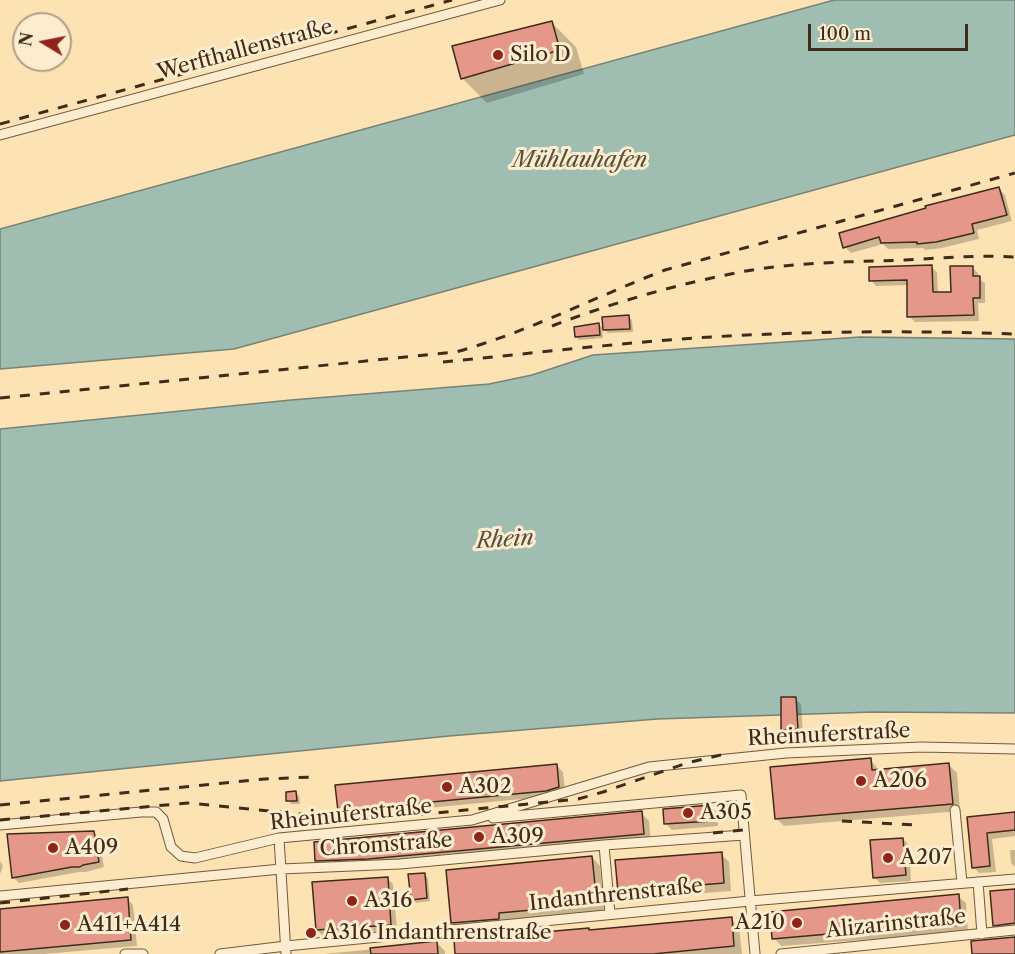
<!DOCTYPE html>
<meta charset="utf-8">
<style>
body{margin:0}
#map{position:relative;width:1015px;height:954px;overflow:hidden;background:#fde2b4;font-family:"Libre Caslon Text",serif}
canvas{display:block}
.north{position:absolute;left:12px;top:12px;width:60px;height:60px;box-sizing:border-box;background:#feecce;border:2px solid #b19f86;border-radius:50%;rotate:280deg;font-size:16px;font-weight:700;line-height:24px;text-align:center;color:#3e2c1a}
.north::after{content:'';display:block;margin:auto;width:21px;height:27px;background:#8f2418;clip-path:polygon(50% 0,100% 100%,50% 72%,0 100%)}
.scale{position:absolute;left:808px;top:24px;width:160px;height:27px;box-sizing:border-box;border:3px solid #3e2c1a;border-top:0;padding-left:8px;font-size:18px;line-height:21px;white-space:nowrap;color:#3e2c1a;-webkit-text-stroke:4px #feecce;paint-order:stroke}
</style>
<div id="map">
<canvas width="1015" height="954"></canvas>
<div class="north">N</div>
<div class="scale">100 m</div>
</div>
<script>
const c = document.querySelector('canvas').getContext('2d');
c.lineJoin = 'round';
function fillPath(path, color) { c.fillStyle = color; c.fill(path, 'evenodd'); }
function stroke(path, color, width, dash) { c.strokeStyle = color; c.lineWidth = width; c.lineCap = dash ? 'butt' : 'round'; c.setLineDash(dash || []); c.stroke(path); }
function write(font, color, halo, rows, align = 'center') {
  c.font = font + ' "Libre Caslon Text",serif'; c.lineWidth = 6; c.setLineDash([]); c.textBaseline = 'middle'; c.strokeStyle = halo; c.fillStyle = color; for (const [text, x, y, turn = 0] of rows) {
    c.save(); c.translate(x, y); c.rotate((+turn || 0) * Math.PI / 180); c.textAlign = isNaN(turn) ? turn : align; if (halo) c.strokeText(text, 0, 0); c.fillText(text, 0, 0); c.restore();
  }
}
const water = new Path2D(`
 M 834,0 L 1015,0 L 1015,135 L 234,349 L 0,369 L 0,229 Z
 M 860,337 L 1015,339 L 1015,713 L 873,712 L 657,719 L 449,736 L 0,781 L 0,429 L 291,400 L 489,384 L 532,375 L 593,355 Z`);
fillPath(water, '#9fbdb0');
stroke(water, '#788374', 1.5);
fillPath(new Path2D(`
 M 551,22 L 576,47 L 584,74 L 487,103 L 463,79 L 454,47 Z
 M 999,189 L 1005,195 L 1012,221 L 977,230 L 979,239 L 942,248 L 925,250 L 923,248 L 888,249 L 883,244 L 851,253 L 845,247 Z
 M 931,267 L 937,272 L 938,293 L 952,293 L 973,268 L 978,273 L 978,278 L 985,283 L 985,303 L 978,303 L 979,321 L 915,322 L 909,316 L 909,285 L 876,286 L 871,280 Z
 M 629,317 L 632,320 L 633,332 L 608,333 L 604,329 Z
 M 599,324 L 602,327 L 603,338 L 579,340 L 576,337 Z
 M 795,699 L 801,704 L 803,735 L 788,735 L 782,729 Z
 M 871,760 L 879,771 L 949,765 L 957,773 L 960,811 L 784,826 L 776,818 Z
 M 557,766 L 563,772 L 565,792 L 553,796 L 345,816 L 339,810 Z
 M 295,792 L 299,796 L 300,804 L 291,804 L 288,800 Z
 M 711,806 L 717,812 L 718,826 L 672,830 L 666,824 Z
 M 641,813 L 649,821 L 651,841 L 325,868 L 317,860 Z
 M 1015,814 L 1015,836 L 992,839 L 996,872 L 979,873 L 973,867 L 968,818 Z
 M 93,832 L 99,838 L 104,867 L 86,872 L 79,872 L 19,883 L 13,877 Z
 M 903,839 L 909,845 L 911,881 L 880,883 L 874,877 Z
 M 1010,850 L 1015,850 L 1015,867 L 1011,863 Z
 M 721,854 L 729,862 L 731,891 L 627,899 L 619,891 Z
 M 592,857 L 600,866 L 604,911 L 461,931 L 453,923 Z
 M 0,861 L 3,866 L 0,874 Z
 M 424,874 L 428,878 L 430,901 L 416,903 L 412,899 Z
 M 387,878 L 393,884 L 397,930 L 323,936 L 317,930 Z
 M 1015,890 L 1015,932 L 1002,933 L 994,925 Z
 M 958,896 L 966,903 L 968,932 L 781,946 L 774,938 Z
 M 127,899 L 133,905 L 137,946 L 44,954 L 0,954 L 0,910 Z
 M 731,919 L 739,927 L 742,954 L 456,954 L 590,932 Z
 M 437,943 L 445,951 L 445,954 L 324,954 Z`), '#0003');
const building = new Path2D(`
 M 552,21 L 560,50 L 461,79 L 452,46 Z
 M 999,187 L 1007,215 L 972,224 L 974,233 L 936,242 L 917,244 L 917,242 L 881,243 L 879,237 L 843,248 L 839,233 L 926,208 L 925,206 Z
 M 932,265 L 933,292 L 951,292 L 950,266 L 973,266 L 973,276 L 980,276 L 980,298 L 973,298 L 974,315 L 907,317 L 907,280 L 869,281 L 869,267 Z
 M 629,315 L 630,329 L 603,330 L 602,317 Z
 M 599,323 L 600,335 L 575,337 L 574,327 Z
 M 781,697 L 796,697 L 798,729 L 781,730 Z
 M 871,758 L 872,770 L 949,763 L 953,804 L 775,819 L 770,767 Z
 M 557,764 L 559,787 L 546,791 L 338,811 L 335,785 Z
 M 296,791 L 297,801 L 286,801 L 286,792 Z
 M 711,805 L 713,821 L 664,824 L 663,809 Z
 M 642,811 L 644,834 L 368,859 L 315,861 L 314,842 Z
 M 1015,812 L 1015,830 L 987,833 L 990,866 L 972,868 L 967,817 Z
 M 94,831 L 99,862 L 83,865 L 80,867 L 72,867 L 12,878 L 7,834 Z
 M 903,838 L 906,875 L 873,878 L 870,840 Z
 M 722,852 L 724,883 L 618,892 L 615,860 Z
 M 592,856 L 597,904 L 499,913 L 499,919 L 451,923 L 446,870 Z
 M 425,873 L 427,898 L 411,900 L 408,874 Z
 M 388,877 L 391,925 L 316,930 L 312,882 Z
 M 1015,889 L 1015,923 L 993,926 L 990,891 Z
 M 959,894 L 961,925 L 830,936 L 829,934 L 772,939 L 770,912 Z
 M 128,897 L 131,940 L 0,952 L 0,909 Z
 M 732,917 L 734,946 L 653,954 L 455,954 L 454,940 L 589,928 L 589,930 Z
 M 1015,937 L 1015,954 L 972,954 L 971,941 Z
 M 437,941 L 438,954 L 371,954 L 370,948 Z`);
fillPath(building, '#e59889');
stroke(building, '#3e2c1a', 1.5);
const minor = new Path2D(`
 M 0,135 L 500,0
 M 955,810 L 962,883
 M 493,818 L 741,795 L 755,954
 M 0,825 L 141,812 L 156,812 L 163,819 L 171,847 L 181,856 L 195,858 L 279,838 L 472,820 L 649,767 L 786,753 L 921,747 L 1015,749
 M 279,838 L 286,954
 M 604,845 L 610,914
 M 978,882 L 982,934
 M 0,896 L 281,869 L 400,864 L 604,845 L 744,835
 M 125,954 L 143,954
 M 220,954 L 286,946 L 750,901 L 1015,879
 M 781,954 L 1015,930`);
stroke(minor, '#6e5a40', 11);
stroke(minor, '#feecce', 9);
stroke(new Path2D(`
 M 0,124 L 452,0
 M 552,326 C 614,302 681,283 746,271 C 798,262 852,262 905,260 C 942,258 978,255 1015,257
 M 443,362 C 514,355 585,347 656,341 C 775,331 896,330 1015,334
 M 0,398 L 456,352 C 528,332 595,297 665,270 L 1015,173
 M 0,805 L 265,779 L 313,777
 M 0,820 L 188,803 L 311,815 L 426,814 L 578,799 L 603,792 L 687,763 L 729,753
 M 842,821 L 917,825
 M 713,833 L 744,830
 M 0,903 L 128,889`), '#3e2c1a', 3, [10, 10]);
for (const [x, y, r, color] of [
 [498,55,6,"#8f2418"],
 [861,781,6,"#8f2418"],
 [447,787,6,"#8f2418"],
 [688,813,6,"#8f2418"],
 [479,837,6,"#8f2418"],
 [53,848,6,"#8f2418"],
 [888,858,6,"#8f2418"],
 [352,901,6,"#8f2418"],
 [797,923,6,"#8f2418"],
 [65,925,6,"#8f2418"],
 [311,933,6,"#8f2418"]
]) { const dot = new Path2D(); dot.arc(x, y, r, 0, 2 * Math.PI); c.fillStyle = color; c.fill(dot); stroke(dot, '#feecce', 2); }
write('21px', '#3e2c1a', '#feecce', [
 ["Werfthallenstraße",245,50,-15],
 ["Rheinuferstraße",829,735,-3],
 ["Rheinuferstraße",351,815,-6],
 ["Chromstraße",386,845,-4],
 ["Indanthrenstraße",616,895,-6],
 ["Alizarinstraße",896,924,-6]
]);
write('21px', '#3e2c1a', '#feecce', [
 ["Silo D",510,55],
 ["A206",873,781],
 ["A302",459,787],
 ["A305",700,813],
 ["A309",491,837],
 ["A409",65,848],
 ["A207",900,858],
 ["A316",364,901],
 ["A210",785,923,"right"],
 ["A411+A414",77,925],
 ["A316 Indanthrenstraße",323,933]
], 'left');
write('italic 22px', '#565040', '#feecce', [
 ["Mühlauhafen",580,161],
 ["Rhein",505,540,-4]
]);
</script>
